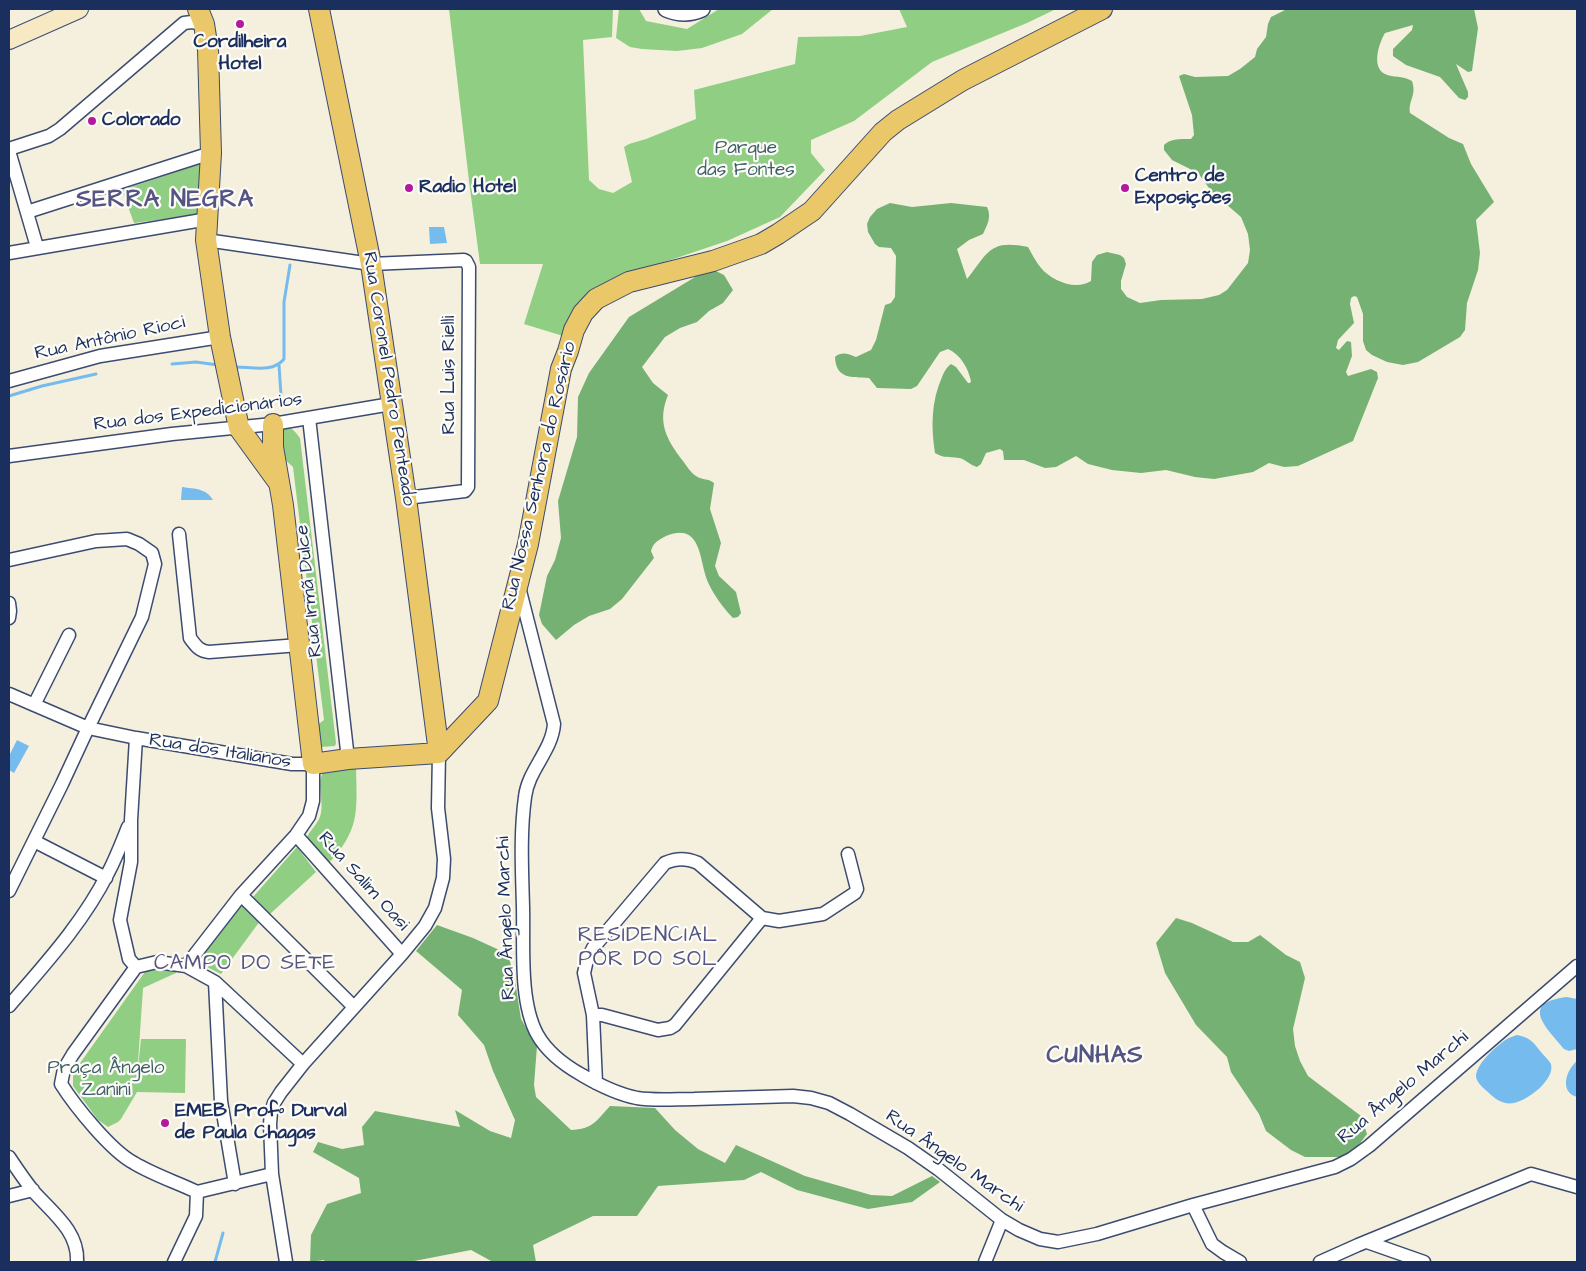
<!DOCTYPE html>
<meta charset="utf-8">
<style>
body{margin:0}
#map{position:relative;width:1586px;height:1271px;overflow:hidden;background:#f4f0dd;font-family:"Architects Daughter",sans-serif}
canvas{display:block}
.frame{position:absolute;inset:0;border:10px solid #1b2f5e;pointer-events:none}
</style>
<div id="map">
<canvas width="1586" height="1271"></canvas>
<div class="frame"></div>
</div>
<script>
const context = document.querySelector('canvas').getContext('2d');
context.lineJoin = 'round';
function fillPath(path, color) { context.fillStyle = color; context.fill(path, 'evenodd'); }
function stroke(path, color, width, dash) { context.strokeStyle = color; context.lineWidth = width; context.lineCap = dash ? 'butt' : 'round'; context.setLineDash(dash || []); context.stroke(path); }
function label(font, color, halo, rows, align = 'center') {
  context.font = font + ' "Architects Daughter",sans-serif'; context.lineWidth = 4.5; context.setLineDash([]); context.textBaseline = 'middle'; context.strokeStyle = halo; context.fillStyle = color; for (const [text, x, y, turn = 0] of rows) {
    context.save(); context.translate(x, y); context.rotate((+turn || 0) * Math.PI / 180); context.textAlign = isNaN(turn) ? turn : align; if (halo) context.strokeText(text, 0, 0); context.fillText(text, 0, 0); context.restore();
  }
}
fillPath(new Path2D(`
 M 449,9 L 613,9 L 612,37 L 583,40 L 589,180 L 599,189 L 613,193 L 632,182 L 624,147 L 629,144 L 646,139 L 696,119 L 694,90 L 795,64 L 798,37 L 860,36 L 907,27 L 899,9 L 1056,9 L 1027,23 L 932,62 L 854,121 L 811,140 L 811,153 L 825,170 L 780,217 L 727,241 L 614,279 L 563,336 L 524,324 L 543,264 L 480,264 L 469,181 Z
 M 619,9 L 639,9 L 646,21 L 687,29 L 719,9 L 773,9 L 742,34 L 702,48 L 677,51 L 642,49 L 630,47 L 616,38 Z
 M 200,164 L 202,214 L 134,223 L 122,190 Z
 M 286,427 C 293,428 296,433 300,438 L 336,743 L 335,746 L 321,747 L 316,726 L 324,720 L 293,467 L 281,456 L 282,430 Z
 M 356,767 C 357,813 360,830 327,865 L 306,840 C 309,830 319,824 321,813 C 324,799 315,780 325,770 Z
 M 297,847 L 316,872 L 270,914 L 253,897 Z
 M 241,903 L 260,921 L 221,974 L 197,962 Z
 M 160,965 L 176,968 L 176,973 L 143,988 L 137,1077 L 141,1039 L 186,1039 L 185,1093 L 137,1092 L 121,1119 L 118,1122 L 108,1127 L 98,1120 L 73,1086 L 73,1073 L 147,969 Z`), '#90ce84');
fillPath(new Path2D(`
 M 1287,9 L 1474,9 L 1478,28 L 1472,71 L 1468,72 L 1456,64 L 1468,92 L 1468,97 L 1465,100 L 1459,98 L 1440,77 L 1406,65 L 1393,56 L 1393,49 L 1412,30 L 1413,25 L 1385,33 C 1379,43 1371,67 1385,74 C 1393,78 1402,75 1412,81 C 1417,96 1408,100 1410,113 L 1449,138 L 1463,144 L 1471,164 L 1494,202 L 1476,220 L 1480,253 L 1478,270 L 1467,303 L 1465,330 L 1460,337 L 1418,362 L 1403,365 L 1387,362 L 1372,355 L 1366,350 L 1363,341 L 1363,314 L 1357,297 L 1354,296 L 1351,298 L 1350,304 L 1354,323 L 1338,340 L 1336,348 L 1339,350 L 1347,341 L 1351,342 L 1352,356 L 1346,372 L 1348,376 L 1371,369 L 1377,372 L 1378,378 L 1353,441 L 1298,466 L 1284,467 L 1269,463 L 1253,472 L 1214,479 L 1195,477 L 1166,470 L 1141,473 L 1112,470 L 1088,464 L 1076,456 L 1056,467 L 1045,468 L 1024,460 L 1004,460 L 1003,451 L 1000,449 L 986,453 L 981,464 L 977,467 C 970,465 965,459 959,458 C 948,456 945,459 935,453 C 931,427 931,402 942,377 C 944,372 946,368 951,364 L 956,367 L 968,383 L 970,383 L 971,381 C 968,368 961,355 948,349 L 940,352 L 917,386 L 911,389 L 877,388 L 869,378 C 851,377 836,379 835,357 C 842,351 848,354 856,357 L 871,350 L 876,340 L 885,305 L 891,303 L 895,297 L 896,256 L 891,248 L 879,247 L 875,244 L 868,232 L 867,224 L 870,217 L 877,209 L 890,203 L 912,207 L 951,203 L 987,207 C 992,217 987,225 983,234 L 969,240 L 957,249 L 967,279 C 988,253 989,239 1028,247 C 1032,254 1036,262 1041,268 C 1052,281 1076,291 1091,281 L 1092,262 L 1097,255 L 1107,252 L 1120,255 L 1124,258 L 1126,264 L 1121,281 L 1121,289 L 1127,297 L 1140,303 L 1161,300 L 1202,299 L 1219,295 L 1227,290 L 1248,263 L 1250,250 L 1248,234 L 1241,217 L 1212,192 L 1198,173 L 1172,160 L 1164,150 L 1164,145 C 1171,138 1182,139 1191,139 L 1194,135 L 1192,115 L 1179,76 L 1184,74 L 1195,77 L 1228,76 L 1240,69 L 1255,57 L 1257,49 L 1266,37 L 1268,24 L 1271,17 Z
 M 710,268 L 724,275 L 733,290 L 723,303 L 709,311 L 697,322 L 680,328 L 665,337 L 642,367 L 653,383 L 668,395 C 657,422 666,439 683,461 C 687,466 690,472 696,476 C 701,480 708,478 714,483 L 710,509 L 721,543 L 715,566 L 719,576 L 736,592 L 741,613 L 738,617 L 733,618 C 723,608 713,594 707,580 C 699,558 701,522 666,536 C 658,540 653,543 651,551 L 654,558 L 622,599 L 610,609 L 589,616 L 574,625 L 556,640 L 542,624 L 539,615 L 547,576 L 555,560 L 561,538 L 558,501 L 577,437 L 578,397 L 589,373 L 629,317 Z
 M 1176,918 L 1192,923 L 1233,942 L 1248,942 L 1260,935 L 1286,955 L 1300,962 L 1305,978 L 1293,1029 L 1295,1046 L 1300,1061 L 1308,1076 L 1361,1116 L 1367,1134 L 1358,1146 L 1346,1157 L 1305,1157 L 1291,1150 L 1266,1131 L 1259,1114 L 1231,1072 L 1227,1057 L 1196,1025 L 1165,973 L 1156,943 Z
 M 437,925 L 473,938 L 508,954 L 515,981 L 521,1019 L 537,1046 L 534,1085 L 536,1097 L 571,1130 C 593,1129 596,1121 610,1106 L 655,1108 L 675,1130 L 698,1149 L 725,1163 L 736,1145 L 805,1176 L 871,1195 L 892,1196 L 932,1176 L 940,1182 L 912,1202 L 868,1209 L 797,1190 L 761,1172 L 744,1180 L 658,1186 L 637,1216 L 593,1216 L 533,1245 L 536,1262 L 493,1262 L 471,1250 L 409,1262 L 325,1262 L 324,1260 L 310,1262 L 311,1235 L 327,1204 L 361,1193 L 359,1178 L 313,1152 L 318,1142 L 342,1149 L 364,1145 L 362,1127 L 375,1111 L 460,1127 L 455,1110 L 490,1131 L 511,1138 L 515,1120 L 493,1071 L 484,1045 L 458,1015 L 462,990 L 416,951 Z`), '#74b172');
fillPath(new Path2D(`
 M 429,227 L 444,227 L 447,243 L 430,244 Z
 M 182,487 C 195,489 206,488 213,500 L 181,500 Z
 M 17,740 L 29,746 L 14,773 L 9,770 L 9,756 Z
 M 1567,997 L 1577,999 L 1577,1049 L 1569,1051 L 1564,1049 C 1546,1027 1519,1003 1567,997 Z
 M 1517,1035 C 1531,1038 1533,1042 1541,1052 C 1544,1056 1549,1060 1551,1064 C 1555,1080 1528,1100 1514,1103 C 1505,1105 1496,1100 1490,1094 C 1486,1090 1479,1085 1477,1080 C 1471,1068 1497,1045 1507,1039 C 1510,1037 1514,1036 1517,1035 Z
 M 1577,1061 L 1577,1097 C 1559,1092 1566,1070 1577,1061 Z`), '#76bbed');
stroke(new Path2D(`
 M 172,364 L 196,362 L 218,365
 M 279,365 L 281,395
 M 236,367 C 252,367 273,373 284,359 L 284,302 L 290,265
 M 9,396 L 42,386 L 96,374
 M 215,1262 L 223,1233`), '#76bbed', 3);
const minor = new Path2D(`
 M 9,149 L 49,136 L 60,129 L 184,23 L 192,22 L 204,24
 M 9,151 L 37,247
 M 27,212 L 211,153
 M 206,240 L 371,264 L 464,260 L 466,261 L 469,267 L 468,487 L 465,491 L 406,498
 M 9,253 L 208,219
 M 9,381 L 100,356 L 220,337
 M 309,418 L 348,759
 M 9,456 L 172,434 L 273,424 L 391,404
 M 179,534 L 190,638 C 196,646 199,651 209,652 L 299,645
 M 9,560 L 96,541 L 127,539 L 139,544 L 152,553 L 155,564 L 142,617 L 88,728 L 62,784 L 9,891
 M 519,587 L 554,724 C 552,751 528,770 525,797 C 520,833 522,870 523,907 C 524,944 519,1001 537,1034 C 547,1052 564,1065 582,1075 C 599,1085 617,1094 637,1098 C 655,1101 676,1099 694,1099 C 727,1098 760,1097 793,1096 L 811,1098 L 829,1103 L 850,1114 L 908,1148 L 938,1169 L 1002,1220 L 1019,1230 L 1040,1239 L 1058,1242 L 1097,1234 L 1193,1205 L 1335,1167 L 1351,1159 L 1369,1146 L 1577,966
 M 9,603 L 10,611 L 9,618
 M 9,694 L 88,728 L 136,738 L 292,764 L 313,764 L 313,801 L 309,816 L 296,835 L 241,895 L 186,966
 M 34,705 L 69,635
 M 296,835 L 402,954
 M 34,841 L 106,878
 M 241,895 L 354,1007
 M 136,967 L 129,959 L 120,920 L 131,862 L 131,820 L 136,738
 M 215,982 L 221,1101 L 235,1184
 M 9,1006 C 45,964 83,923 108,873 C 116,858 122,842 128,827
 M 593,1015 L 602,1015 L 658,1030 L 670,1028 L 675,1025 L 762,918 L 779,921 L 823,914 L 855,893 L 857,889 L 848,854
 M 596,1083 L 593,1015 L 584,973 L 587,960 L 593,948 L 665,863 C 677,858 686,858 698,863 L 762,918
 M 9,1157 C 17,1169 25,1181 34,1192 C 53,1213 79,1232 77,1262
 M 197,1192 C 176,1182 154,1175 134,1163 C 111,1151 75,1106 61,1084 L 64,1069 L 73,1054 L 136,967 L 157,962 L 186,966 L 215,982 L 303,1064
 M 197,1192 L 272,1174
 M 9,1196 L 33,1190
 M 1193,1205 L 1212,1244 L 1223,1252 L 1240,1262
 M 1367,1242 L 1424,1262
 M 174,1262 L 196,1216 L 197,1192
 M 286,1262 L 272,1174 L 270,1124 L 271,1112 L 274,1103 L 281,1092 L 303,1064 L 402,954 L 425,926 L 435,908 L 443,878 L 444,859 L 438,808 L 439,753
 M 985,1262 L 1002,1220
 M 1320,1262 L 1358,1245 L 1531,1174 L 1577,1187`);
const tertiary = new Path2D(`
 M 666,9 C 678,14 689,15 702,9`);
const secondary = new Path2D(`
 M 9,40 L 79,9`);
const primary = new Path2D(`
 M 198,9 L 204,24 L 208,50 L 211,153 L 206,240 L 220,337 L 239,428 L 279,483
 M 319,9 L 371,264 L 406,498 L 439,753
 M 273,424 L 273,447 L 283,505 L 313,764 L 348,759 L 439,753
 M 439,753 L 488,701 L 528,544 L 561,369 L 568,351 L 574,330 L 583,313 L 596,299 L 629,282 L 713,261 L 761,244 L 778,234 L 812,211 L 883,132 L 898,120 L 963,80 L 1102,9`);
stroke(minor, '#3c4c71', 15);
stroke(tertiary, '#3c4c71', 18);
stroke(secondary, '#3c4c71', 20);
stroke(primary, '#3c4c71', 22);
stroke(minor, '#fff', 12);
stroke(tertiary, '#fff', 15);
stroke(secondary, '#f7e9c3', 18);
stroke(primary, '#eac769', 20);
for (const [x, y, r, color] of [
 [240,24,5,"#b5179e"],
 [92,121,5,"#b5179e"],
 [409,188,5,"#b5179e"],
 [1125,188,5,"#b5179e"],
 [165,1123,5,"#b5179e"]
]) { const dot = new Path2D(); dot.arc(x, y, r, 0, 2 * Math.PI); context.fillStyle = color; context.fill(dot); stroke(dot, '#fdfcf7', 2); }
label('bold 19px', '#1b2f5e', '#fdfcf7', [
 ["Cordilheira",240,43,"center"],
 ["Hotel",240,65,"center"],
 ["Colorado",102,121],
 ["Centro de",1135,177],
 ["Exposições",1135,199],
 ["Radio Hotel",419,188],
 ["EMEB Profº Durval",175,1112],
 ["de Paula Chagas",175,1134]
], 'left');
label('19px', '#3e5f69', '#fdfcf7', [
 ["Parque",746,149],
 ["das Fontes",746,171],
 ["Praça Ângelo",106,1069],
 ["Zanini",106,1091]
]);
label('19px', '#1b2f5e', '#fdfcf7', [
 ["Rua Antônio Rioci",110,339,-12],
 ["Rua Luis Rielli",450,375,-90],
 ["Rua Coronel Pedro Penteado",388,379,81],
 ["Rua dos Expedicionários",198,413,-7],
 ["Rua Nossa Senhora do Rosário",540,476,-77],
 ["Rua Irmã Dulce",310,591,-96],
 ["Rua dos Italianos",220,752,9],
 ["Rua Salim Oasi",363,882,48],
 ["Rua Ângelo Marchi",507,918,-92],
 ["Rua Ângelo Marchi",1404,1088,-40],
 ["Rua Ângelo Marchi",954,1162,35]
]);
context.letterSpacing = '1px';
label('21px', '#545485', '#fdfcf7', [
 ["RESIDENCIAL",648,937],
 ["PÔR DO SOL",648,961],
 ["CAMPO DO SETE",245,965]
]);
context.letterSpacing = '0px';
context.letterSpacing = '1px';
label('bold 24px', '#545485', '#fdfcf7', [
 ["SERRA NEGRA",165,201],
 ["CUNHAS",1095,1057]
]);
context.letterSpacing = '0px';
</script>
